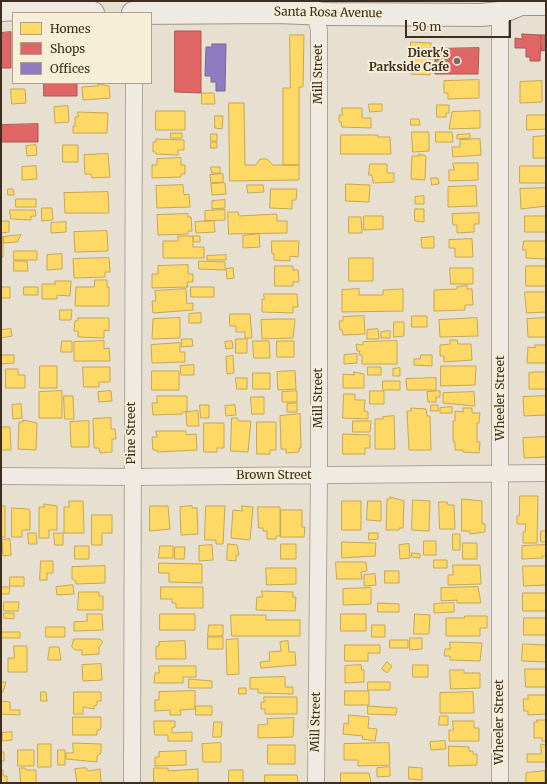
<!DOCTYPE html>
<style>
body{margin:0}
#map{position:relative;width:547px;height:784px;overflow:hidden;background:#e7e0d1;font-family:Merriweather,serif}
canvas{display:block}
.frame{position:absolute;inset:0;border:2px solid #3d2e20;pointer-events:none}
.legend{position:absolute;left:12px;top:12px;width:140px;height:72px;box-sizing:border-box;background:#f7eed8;border:1px solid #ada18e;margin:0;padding:5px 7px;list-style:none;font-size:12px;color:#3d2e20}
.legend li{display:flex;align-items:center;gap:8px;height:20px}
.legend b{width:20px;border:1px solid #ada18e}
.scale{position:absolute;left:405px;top:20px;width:106px;height:18px;box-sizing:border-box;border:2px solid #3d2e20;border-top:0;padding-left:5px;font-size:12px;line-height:14px;white-space:nowrap;color:#3d2e20;-webkit-text-stroke:3px #f7eed8;paint-order:stroke}
</style>
<div id="map">
<canvas width="547" height="784"></canvas>
<div class="frame"></div>
<ul class="legend">
<li><b style="height:11px;background:#ffd966"></b>Homes</li>
<li><b style="height:11px;background:#e06666"></b>Shops</li>
<li><b style="height:11px;background:#8e7cc3"></b>Offices</li>
</ul>
<div class="scale">50 m</div>
</div>
<script>
const context = document.querySelector('canvas').getContext('2d');
context.lineJoin = 'round';
function fillPath(path, color) { context.fillStyle = color; context.fill(path, 'evenodd'); }
function stroke(path, color, width, dash) { context.strokeStyle = color; context.lineWidth = width; context.lineCap = dash ? 'butt' : 'round'; context.setLineDash(dash || []); context.stroke(path); }
function label(font, color, halo, rows, align = 'center') {
  context.font = font + ' Merriweather,serif'; context.lineWidth = 4; context.setLineDash([]); context.textBaseline = 'middle'; context.strokeStyle = halo; context.fillStyle = color; for (const [text, x, y, turn = 0] of rows) {
    context.save(); context.translate(x, y); context.rotate((+turn || 0) * Math.PI / 180); context.textAlign = isNaN(turn) ? turn : align; if (halo) context.strokeText(text, 0, 0); context.fillText(text, 0, 0); context.restore();
  }
}
const homes = new Path2D(`
 M 290,35 L 304,35 L 303,87 L 299,87 L 299,165 L 283,165 L 283,88 L 290,88 Z
 M 411,42 L 431,43 L 430,75 L 411,74 Z
 M 479,80 L 479,98 L 448,99 L 448,93 L 444,93 L 444,81 Z
 M 542,81 L 542,102 L 520,103 L 520,82 Z
 M 98,84 L 109,86 L 110,98 L 83,100 L 82,87 L 98,86 Z
 M 11,89 L 25,89 L 26,103 L 12,104 Z
 M 202,93 L 214,93 L 215,104 L 202,104 Z
 M 229,103 L 244,103 L 245,165 L 256,165 L 260,159 L 267,159 L 273,165 L 299,165 L 299,180 L 230,181 Z
 M 369,104 L 382,104 L 382,111 L 370,112 Z
 M 437,105 L 449,105 L 449,113 L 446,113 L 446,117 L 437,117 Z
 M 68,106 L 69,122 L 55,123 L 54,107 Z
 M 342,108 L 362,108 L 362,118 L 371,118 L 371,128 L 342,127 L 341,122 L 339,122 L 339,115 L 342,115 Z
 M 156,111 L 185,111 L 185,130 L 156,130 Z
 M 480,111 L 480,128 L 449,129 L 452,112 Z
 M 78,112 L 108,113 L 107,133 L 73,133 L 73,126 L 75,126 L 75,117 L 78,117 Z
 M 527,115 L 546,115 L 546,129 L 527,130 Z
 M 215,116 L 223,116 L 222,129 L 215,128 Z
 M 411,119 L 419,119 L 420,125 L 411,125 Z
 M 412,132 L 429,132 L 429,151 L 413,152 Z
 M 436,132 L 452,132 L 453,142 L 436,142 Z
 M 171,133 L 182,133 L 182,138 L 171,138 Z
 M 211,134 L 217,134 L 217,141 L 211,141 Z
 M 470,134 L 470,138 L 457,139 L 457,135 Z
 M 341,135 L 378,135 L 378,137 L 390,137 L 391,154 L 341,154 Z
 M 546,136 L 546,158 L 533,158 L 533,137 Z
 M 156,139 L 184,140 L 184,150 L 178,150 L 178,155 L 156,154 L 156,152 L 153,152 L 153,142 L 156,142 Z
 M 480,139 L 481,155 L 453,157 L 452,147 L 460,147 L 460,140 Z
 M 211,142 L 217,142 L 217,148 L 211,148 Z
 M 36,145 L 37,155 L 27,156 L 26,146 Z
 M 63,145 L 78,145 L 78,162 L 63,162 Z
 M 108,154 L 110,177 L 92,178 L 91,174 L 85,174 L 84,155 Z
 M 419,154 L 426,156 L 425,180 L 411,179 L 412,156 L 419,156 Z
 M 181,158 L 181,165 L 185,165 L 185,174 L 181,174 L 181,177 L 152,178 L 152,165 L 157,165 L 157,159 Z
 M 453,163 L 478,163 L 478,180 L 449,181 L 449,170 L 454,170 Z
 M 370,164 L 387,164 L 387,173 L 394,173 L 394,182 L 373,183 L 372,175 L 369,175 Z
 M 36,166 L 37,179 L 22,180 L 22,167 Z
 M 520,166 L 546,166 L 546,183 L 520,183 Z
 M 211,167 L 220,167 L 220,173 L 212,173 Z
 M 223,174 L 223,182 L 211,183 L 210,175 Z
 M 431,178 L 438,178 L 439,184 L 432,185 Z
 M 225,183 L 226,194 L 212,195 L 211,184 Z
 M 346,184 L 370,185 L 369,202 L 346,201 Z
 M 183,185 L 184,195 L 189,194 L 190,207 L 157,208 L 156,186 Z
 M 247,185 L 263,185 L 264,192 L 248,193 Z
 M 476,186 L 477,206 L 448,207 L 448,187 Z
 M 546,188 L 546,206 L 521,209 L 520,189 Z
 M 8,189 L 13,189 L 14,195 L 8,195 Z
 M 271,189 L 297,189 L 296,200 L 292,200 L 292,209 L 270,208 Z
 M 108,192 L 109,213 L 65,213 L 64,193 Z
 M 424,196 L 424,204 L 415,204 L 415,197 Z
 M 16,199 L 36,199 L 36,207 L 16,207 Z
 M 225,200 L 225,208 L 212,209 L 212,201 Z
 M 42,208 L 52,208 L 53,220 L 42,221 Z
 M 415,209 L 424,209 L 424,222 L 415,221 Z
 M 10,210 L 35,210 L 36,216 L 31,216 L 31,220 L 11,219 Z
 M 225,210 L 225,220 L 205,221 L 205,211 Z
 M 228,212 L 238,212 L 239,216 L 277,214 L 277,221 L 287,221 L 287,233 L 229,234 Z
 M 479,213 L 479,224 L 474,224 L 474,232 L 457,233 L 457,225 L 453,225 L 452,214 Z
 M 188,214 L 188,217 L 191,217 L 192,231 L 188,231 L 188,234 L 158,235 L 157,215 Z
 M 364,216 L 383,216 L 383,229 L 364,230 Z
 M 525,216 L 546,216 L 546,232 L 525,232 Z
 M 349,217 L 361,217 L 362,233 L 349,233 Z
 M 1,221 L 9,221 L 9,232 L 1,233 Z
 M 214,221 L 215,232 L 196,233 L 195,222 Z
 M 66,222 L 66,232 L 51,233 L 51,223 Z
 M 107,231 L 108,251 L 75,252 L 74,232 Z
 M 259,234 L 260,247 L 243,248 L 243,236 Z
 M 21,235 L 17,242 L 4,243 L 3,237 Z
 M 178,236 L 193,236 L 193,247 L 204,247 L 204,258 L 163,258 L 163,241 L 178,241 Z
 M 193,236 L 200,236 L 200,242 L 194,242 Z
 M 1,237 L 3,237 L 3,257 L 1,257 Z
 M 434,237 L 434,248 L 422,248 L 421,238 Z
 M 472,239 L 473,257 L 455,257 L 455,248 L 449,248 L 449,240 Z
 M 272,241 L 299,241 L 298,257 L 290,256 L 290,261 L 274,260 L 274,254 L 272,253 Z
 M 524,241 L 546,241 L 546,259 L 526,258 L 526,250 L 523,250 Z
 M 14,251 L 37,251 L 37,260 L 14,260 Z
 M 62,254 L 62,269 L 47,270 L 47,255 Z
 M 226,255 L 226,260 L 207,260 L 207,256 Z
 M 109,258 L 110,272 L 105,272 L 105,277 L 74,278 L 73,259 Z
 M 349,258 L 373,258 L 373,281 L 349,281 Z
 M 14,261 L 27,261 L 28,271 L 14,271 Z
 M 199,261 L 225,262 L 225,270 L 199,269 Z
 M 188,265 L 188,274 L 193,274 L 193,282 L 187,282 L 188,287 L 152,288 L 152,274 L 158,274 L 158,266 Z
 M 275,266 L 293,266 L 293,270 L 298,270 L 299,282 L 293,282 L 293,286 L 275,286 Z
 M 526,266 L 546,266 L 546,286 L 526,286 Z
 M 233,268 L 234,278 L 227,279 L 226,269 Z
 M 450,268 L 473,268 L 473,284 L 451,284 Z
 M 95,280 L 107,280 L 107,287 L 109,287 L 109,306 L 75,306 L 76,287 L 94,287 Z
 M 55,281 L 71,281 L 70,296 L 57,295 L 57,299 L 42,299 L 42,284 L 55,284 Z
 M 467,286 L 467,289 L 472,289 L 473,305 L 465,305 L 465,310 L 434,311 L 434,290 L 457,289 L 457,287 Z
 M 1,287 L 10,287 L 10,298 L 1,298 Z
 M 24,287 L 38,287 L 38,295 L 24,295 Z
 M 191,287 L 214,287 L 214,297 L 191,297 Z
 M 186,289 L 187,304 L 193,303 L 193,310 L 153,313 L 152,301 L 156,301 L 155,291 Z
 M 359,289 L 359,295 L 383,295 L 383,290 L 403,289 L 403,311 L 342,312 L 342,290 Z
 M 525,292 L 546,292 L 546,312 L 527,313 Z
 M 264,294 L 297,294 L 298,307 L 293,307 L 293,313 L 262,312 L 262,299 L 264,299 Z
 M 60,310 L 72,310 L 71,320 L 60,320 Z
 M 201,313 L 201,323 L 189,323 L 189,314 Z
 M 230,314 L 250,314 L 252,338 L 245,338 L 245,332 L 236,332 L 236,326 L 230,326 Z
 M 364,316 L 365,334 L 343,335 L 342,330 L 340,330 L 339,321 L 343,321 L 343,317 Z
 M 412,316 L 427,316 L 427,327 L 412,327 Z
 M 78,318 L 109,318 L 109,331 L 104,330 L 104,338 L 78,337 L 78,331 L 74,331 L 75,321 L 78,320 Z
 M 180,318 L 180,338 L 152,339 L 153,319 Z
 M 477,318 L 478,336 L 440,337 L 439,320 Z
 M 546,318 L 546,337 L 528,337 L 527,319 Z
 M 277,319 L 295,319 L 293,338 L 262,339 L 261,320 Z
 M 394,322 L 404,322 L 404,336 L 394,337 Z
 M 11,329 L 12,336 L 1,338 L 1,330 Z
 M 378,329 L 379,339 L 367,339 L 367,330 Z
 M 390,331 L 390,338 L 381,338 L 381,332 Z
 M 182,339 L 192,339 L 193,346 L 182,347 Z
 M 236,339 L 247,339 L 247,353 L 236,353 Z
 M 450,340 L 457,340 L 458,344 L 471,344 L 472,360 L 444,362 L 444,356 L 440,356 L 440,345 L 450,344 Z
 M 62,341 L 72,341 L 72,352 L 61,352 Z
 M 104,341 L 104,349 L 109,348 L 110,361 L 74,361 L 74,342 Z
 M 232,341 L 233,348 L 226,349 L 225,342 Z
 M 253,341 L 269,341 L 270,358 L 254,358 Z
 M 277,341 L 294,341 L 294,357 L 277,357 Z
 M 397,341 L 397,364 L 362,364 L 362,355 L 359,355 L 360,351 L 357,351 L 356,344 L 363,345 L 363,342 Z
 M 180,343 L 180,352 L 185,352 L 185,362 L 152,363 L 151,345 Z
 M 535,345 L 546,345 L 546,363 L 527,363 L 528,347 L 535,348 Z
 M 357,354 L 357,363 L 344,364 L 344,355 Z
 M 1,355 L 14,355 L 14,363 L 1,364 Z
 M 421,355 L 432,355 L 432,366 L 414,365 L 414,359 L 420,359 Z
 M 233,356 L 234,373 L 227,374 L 226,357 Z
 M 194,365 L 194,375 L 181,375 L 180,366 Z
 M 40,366 L 57,366 L 57,388 L 40,388 Z
 M 441,366 L 476,366 L 475,385 L 441,386 Z
 M 83,367 L 110,367 L 110,382 L 99,382 L 99,387 L 84,387 Z
 M 368,367 L 381,367 L 381,375 L 368,375 Z
 M 400,368 L 400,376 L 393,376 L 393,369 Z
 M 6,369 L 18,369 L 18,375 L 25,375 L 25,388 L 6,388 Z
 M 152,371 L 179,371 L 179,390 L 152,390 Z
 M 295,371 L 296,389 L 278,390 L 277,372 Z
 M 354,372 L 364,374 L 364,388 L 343,388 L 343,374 L 354,375 Z
 M 536,372 L 546,372 L 546,389 L 529,389 L 529,373 Z
 M 253,373 L 270,373 L 270,389 L 253,389 Z
 M 236,378 L 247,378 L 247,389 L 237,389 Z
 M 436,378 L 436,390 L 407,390 L 406,379 Z
 M 383,381 L 400,381 L 400,390 L 383,390 Z
 M 62,391 L 62,418 L 39,418 L 39,392 Z
 M 111,391 L 112,401 L 99,402 L 98,392 Z
 M 297,391 L 297,402 L 282,402 L 282,392 Z
 M 370,391 L 384,391 L 384,404 L 370,404 Z
 M 440,391 L 440,397 L 436,397 L 436,402 L 428,402 L 427,392 Z
 M 474,392 L 475,406 L 443,403 L 443,393 Z
 M 344,394 L 355,394 L 355,400 L 365,400 L 364,411 L 368,412 L 368,419 L 343,418 Z
 M 64,396 L 73,396 L 74,419 L 65,419 Z
 M 157,396 L 187,396 L 187,412 L 182,412 L 182,414 L 153,415 L 152,403 L 157,403 Z
 M 546,396 L 546,415 L 524,416 L 523,397 Z
 M 251,397 L 264,397 L 264,414 L 252,414 Z
 M 297,403 L 297,412 L 287,412 L 287,404 Z
 M 21,404 L 22,418 L 13,419 L 12,405 Z
 M 200,405 L 209,405 L 209,418 L 201,418 Z
 M 235,405 L 236,415 L 226,416 L 225,406 Z
 M 431,405 L 438,405 L 438,411 L 431,411 Z
 M 452,407 L 452,413 L 440,413 L 440,408 Z
 M 411,408 L 426,409 L 427,416 L 430,416 L 431,450 L 409,450 L 407,411 L 411,411 Z
 M 463,408 L 472,408 L 472,413 L 480,413 L 479,423 L 477,423 L 477,442 L 480,442 L 479,453 L 463,452 L 463,450 L 455,450 L 455,442 L 453,442 L 453,421 L 455,421 L 455,411 L 463,412 Z
 M 198,411 L 199,426 L 187,426 L 186,412 Z
 M 300,414 L 301,448 L 299,448 L 299,452 L 286,453 L 286,449 L 281,449 L 280,416 Z
 M 394,416 L 395,449 L 375,449 L 375,419 L 383,419 L 383,417 Z
 M 111,418 L 111,429 L 115,429 L 116,439 L 112,439 L 112,452 L 100,453 L 99,448 L 94,448 L 93,419 Z
 M 232,418 L 238,418 L 238,421 L 251,421 L 248,452 L 231,451 Z
 M 23,420 L 37,423 L 36,450 L 18,449 L 19,422 L 23,422 Z
 M 89,421 L 89,447 L 71,447 L 70,422 Z
 M 353,421 L 371,421 L 370,432 L 353,432 Z
 M 257,422 L 276,422 L 276,450 L 270,450 L 270,454 L 257,454 Z
 M 204,423 L 224,423 L 224,448 L 217,448 L 217,452 L 204,452 Z
 M 1,427 L 10,427 L 11,450 L 1,450 Z
 M 156,431 L 186,431 L 186,435 L 196,434 L 197,450 L 157,452 L 157,450 L 153,450 L 152,437 L 157,437 Z
 M 343,434 L 370,435 L 370,448 L 365,448 L 365,454 L 343,454 Z
 M 546,437 L 546,457 L 524,458 L 523,438 Z
 M 520,496 L 538,496 L 537,543 L 523,543 L 523,532 L 525,532 L 526,524 L 517,524 L 517,516 L 519,516 Z
 M 390,497 L 404,501 L 403,528 L 399,528 L 399,530 L 386,530 L 387,499 L 390,499 Z
 M 462,499 L 482,501 L 482,524 L 485,524 L 485,532 L 470,534 L 470,531 L 462,531 Z
 M 413,500 L 430,501 L 429,531 L 412,530 Z
 M 69,501 L 83,501 L 84,533 L 64,533 L 64,507 L 69,507 Z
 M 342,501 L 361,501 L 361,530 L 342,530 Z
 M 368,501 L 381,501 L 381,521 L 367,520 Z
 M 439,502 L 447,502 L 448,505 L 454,505 L 455,529 L 440,529 Z
 M 44,504 L 57,506 L 57,530 L 49,530 L 49,538 L 39,538 L 39,507 L 44,507 Z
 M 1,506 L 5,506 L 5,537 L 1,537 Z
 M 150,506 L 168,506 L 170,529 L 150,531 Z
 M 192,506 L 192,508 L 197,508 L 198,534 L 181,535 L 180,507 Z
 M 206,506 L 225,506 L 223,544 L 216,544 L 216,540 L 205,540 Z
 M 242,506 L 253,507 L 250,540 L 231,538 L 233,510 L 242,511 Z
 M 258,507 L 280,507 L 280,536 L 276,536 L 276,539 L 267,539 L 267,531 L 263,531 L 263,528 L 259,528 Z
 M 12,508 L 29,509 L 30,511 L 30,530 L 22,530 L 22,537 L 12,537 Z
 M 281,510 L 302,510 L 302,527 L 305,527 L 304,537 L 281,537 Z
 M 92,515 L 112,515 L 112,533 L 102,533 L 102,545 L 92,545 Z
 M 541,531 L 546,531 L 546,542 L 541,542 Z
 M 28,533 L 36,533 L 37,544 L 29,544 Z
 M 54,533 L 63,533 L 63,545 L 55,545 Z
 M 369,533 L 378,533 L 378,539 L 369,540 Z
 M 453,534 L 460,534 L 460,550 L 453,550 Z
 M 10,539 L 11,555 L 3,556 L 2,540 Z
 M 424,541 L 436,541 L 436,555 L 424,555 Z
 M 342,542 L 376,543 L 375,556 L 342,558 Z
 M 463,543 L 477,543 L 477,559 L 463,559 Z
 M 228,544 L 237,545 L 239,555 L 236,555 L 236,561 L 227,560 Z
 M 281,544 L 296,544 L 296,559 L 281,559 Z
 M 409,544 L 410,558 L 400,559 L 399,545 Z
 M 212,545 L 213,560 L 199,561 L 199,546 Z
 M 546,545 L 546,556 L 542,556 L 543,558 L 522,559 L 522,546 Z
 M 75,546 L 89,546 L 89,559 L 75,559 Z
 M 160,546 L 173,546 L 173,558 L 159,558 Z
 M 175,547 L 185,547 L 184,559 L 175,559 Z
 M 412,553 L 420,554 L 420,558 L 412,557 Z
 M 434,560 L 447,560 L 447,568 L 434,568 Z
 M 41,561 L 53,561 L 53,573 L 47,573 L 47,580 L 40,580 Z
 M 336,562 L 366,562 L 367,571 L 361,572 L 362,579 L 337,579 Z
 M 159,563 L 202,564 L 202,583 L 169,582 L 169,573 L 159,573 Z
 M 453,565 L 480,565 L 481,584 L 448,585 L 448,575 L 453,575 Z
 M 105,566 L 105,583 L 76,584 L 76,581 L 72,579 L 72,567 Z
 M 523,566 L 546,566 L 546,585 L 524,586 Z
 M 266,568 L 296,568 L 296,584 L 267,585 Z
 M 385,571 L 399,571 L 399,583 L 385,583 Z
 M 375,574 L 376,585 L 364,586 L 364,575 Z
 M 10,577 L 24,577 L 24,586 L 10,586 Z
 M 73,585 L 74,594 L 57,595 L 56,587 Z
 M 1,587 L 10,587 L 9,594 L 1,594 Z
 M 161,587 L 203,587 L 203,608 L 176,608 L 176,603 L 172,603 L 172,599 L 161,599 Z
 M 478,587 L 481,603 L 457,603 L 457,600 L 441,601 L 441,588 Z
 M 371,588 L 371,604 L 343,605 L 343,589 Z
 M 262,591 L 293,592 L 293,597 L 296,597 L 295,611 L 256,610 L 257,597 L 262,597 Z
 M 79,592 L 99,592 L 99,596 L 103,596 L 103,610 L 78,610 Z
 M 523,593 L 546,593 L 546,611 L 523,611 Z
 M 4,602 L 19,602 L 18,611 L 4,611 Z
 M 378,603 L 399,604 L 399,612 L 378,612 Z
 M 454,603 L 454,612 L 434,613 L 434,604 Z
 M 4,613 L 14,613 L 14,619 L 4,618 Z
 M 87,614 L 102,614 L 103,630 L 74,631 L 74,622 L 87,621 Z
 M 160,614 L 195,614 L 195,630 L 160,630 Z
 M 341,614 L 366,614 L 366,631 L 341,631 Z
 M 415,614 L 430,615 L 429,634 L 414,634 Z
 M 231,615 L 266,615 L 266,620 L 300,620 L 300,636 L 232,636 Z
 M 465,616 L 487,616 L 487,628 L 480,628 L 480,636 L 446,636 L 446,618 L 464,618 Z
 M 524,618 L 546,618 L 546,635 L 524,635 Z
 M 209,625 L 223,625 L 223,636 L 208,636 Z
 M 372,625 L 385,625 L 385,637 L 372,637 Z
 M 46,627 L 65,627 L 65,637 L 46,637 Z
 M 1,632 L 20,632 L 20,638 L 1,638 Z
 M 208,637 L 223,637 L 223,649 L 208,649 Z
 M 410,638 L 422,638 L 422,649 L 410,650 Z
 M 74,639 L 100,639 L 103,642 L 99,647 L 99,654 L 82,655 L 82,650 L 75,650 L 72,647 Z
 M 238,639 L 239,674 L 227,675 L 226,640 Z
 M 390,640 L 408,640 L 408,648 L 390,648 Z
 M 185,641 L 186,659 L 156,659 L 156,646 L 159,646 L 159,642 Z
 M 288,641 L 289,652 L 295,652 L 296,665 L 261,668 L 260,662 L 270,661 L 269,652 L 281,651 L 280,642 Z
 M 450,642 L 482,643 L 480,661 L 450,660 L 450,656 L 444,656 L 445,649 L 450,649 Z
 M 523,644 L 546,645 L 546,662 L 522,661 Z
 M 345,645 L 380,645 L 380,653 L 368,653 L 368,661 L 345,661 Z
 M 14,646 L 27,646 L 27,672 L 8,672 L 8,658 L 14,658 Z
 M 50,647 L 59,647 L 61,660 L 48,660 Z
 M 387,662 L 392,666 L 387,673 L 382,669 Z
 M 101,664 L 102,680 L 83,681 L 82,665 Z
 M 361,665 L 362,670 L 364,670 L 364,682 L 345,683 L 345,666 Z
 M 413,665 L 428,665 L 428,677 L 413,677 Z
 M 159,666 L 196,666 L 196,677 L 183,677 L 183,683 L 154,683 L 155,673 L 159,673 Z
 M 525,669 L 546,669 L 546,687 L 526,687 Z
 M 450,670 L 464,670 L 464,673 L 480,673 L 480,688 L 451,689 Z
 M 285,677 L 285,687 L 293,687 L 293,694 L 258,693 L 258,689 L 250,689 L 250,678 Z
 M 189,679 L 212,681 L 212,688 L 189,688 Z
 M 1,682 L 6,682 L 3,692 L 1,692 Z
 M 368,682 L 390,682 L 390,690 L 368,690 Z
 M 239,688 L 246,688 L 246,694 L 239,694 Z
 M 195,691 L 195,709 L 180,710 L 181,715 L 170,715 L 170,710 L 155,711 L 155,700 L 159,700 L 159,692 Z
 M 345,691 L 369,691 L 369,705 L 345,705 Z
 M 41,692 L 46,692 L 47,701 L 41,701 Z
 M 74,692 L 101,692 L 101,701 L 97,701 L 97,705 L 94,706 L 94,709 L 83,707 L 83,714 L 74,714 Z
 M 473,692 L 474,713 L 440,713 L 440,693 Z
 M 528,695 L 546,695 L 546,714 L 528,715 L 528,711 L 524,711 L 523,699 L 528,699 Z
 M 264,697 L 297,697 L 297,714 L 265,714 L 265,709 L 261,709 L 261,702 L 264,702 Z
 M 1,701 L 10,702 L 10,710 L 20,710 L 20,715 L 1,714 Z
 M 196,706 L 212,706 L 212,715 L 196,715 Z
 M 368,706 L 397,708 L 396,715 L 368,714 Z
 M 349,715 L 369,717 L 368,728 L 377,729 L 375,741 L 362,739 L 363,736 L 343,734 L 344,723 L 348,724 Z
 M 440,716 L 448,716 L 448,725 L 439,725 Z
 M 73,717 L 101,717 L 101,727 L 100,730 L 97,730 L 97,735 L 73,735 Z
 M 294,718 L 293,737 L 258,738 L 258,725 L 268,724 L 267,719 Z
 M 537,720 L 546,720 L 546,741 L 542,741 L 542,738 L 534,738 L 534,722 L 537,722 Z
 M 154,721 L 175,721 L 175,727 L 172,728 L 172,733 L 192,732 L 192,741 L 168,741 L 168,735 L 155,735 Z
 M 453,721 L 474,721 L 474,728 L 479,728 L 479,741 L 449,741 L 449,730 L 453,730 Z
 M 214,722 L 222,722 L 221,737 L 213,737 Z
 M 12,732 L 12,740 L 2,741 L 2,733 Z
 M 445,741 L 446,749 L 431,750 L 430,742 Z
 M 73,743 L 101,744 L 101,753 L 97,756 L 97,762 L 66,759 L 66,753 L 73,753 Z
 M 221,743 L 221,762 L 203,762 L 202,744 Z
 M 389,743 L 390,765 L 358,766 L 358,760 L 344,760 L 344,744 Z
 M 38,744 L 51,744 L 51,767 L 38,767 Z
 M 541,744 L 546,745 L 546,762 L 527,762 L 527,754 L 541,754 Z
 M 268,745 L 295,745 L 295,764 L 268,764 Z
 M 449,746 L 469,747 L 469,751 L 473,751 L 473,754 L 477,754 L 477,765 L 449,766 Z
 M 18,750 L 34,750 L 34,766 L 18,766 Z
 M 58,750 L 65,750 L 65,765 L 58,765 Z
 M 186,751 L 186,765 L 155,766 L 155,757 L 159,757 L 159,752 Z
 M 1,752 L 4,752 L 4,761 L 1,761 Z
 M 390,767 L 390,776 L 377,777 L 377,768 Z
 M 409,767 L 422,768 L 422,780 L 409,779 Z
 M 20,768 L 25,768 L 26,770 L 36,770 L 36,783 L 21,783 Z
 M 86,768 L 88,771 L 100,769 L 101,783 L 77,783 L 75,769 Z
 M 154,768 L 168,768 L 168,771 L 198,769 L 198,783 L 154,783 Z
 M 1,770 L 3,770 L 3,776 L 7,776 L 7,782 L 1,783 Z
 M 229,770 L 243,770 L 243,783 L 229,783 Z
 M 545,771 L 545,783 L 526,783 L 526,773 Z
 M 341,773 L 369,773 L 371,783 L 341,783 Z
 M 265,775 L 297,775 L 298,783 L 265,783 Z`);
fillPath(homes, '#ffd966');
stroke(homes, '#c5a651', 1);
const shops = new Path2D(`
 M 175,31 L 201,31 L 201,93 L 175,92 Z
 M 11,32 L 11,68 L 1,68 L 1,33 Z
 M 522,34 L 541,35 L 540,61 L 530,61 L 530,57 L 526,57 L 526,48 L 515,48 L 515,38 L 522,39 Z
 M 541,35 L 546,35 L 546,50 L 542,51 Z
 M 479,48 L 478,74 L 435,74 L 435,49 Z
 M 44,83 L 77,83 L 77,96 L 44,96 Z
 M 38,124 L 38,142 L 1,142 L 1,125 Z`);
fillPath(shops, '#e06666');
stroke(shops, '#af5551', 1);
const offices = new Path2D(`
 M 212,44 L 226,44 L 225,91 L 216,91 L 216,82 L 211,82 L 211,76 L 205,76 L 206,47 L 212,47 Z`);
fillPath(offices, '#8e7cc3');
stroke(offices, '#766592', 1);
const minor = new Path2D(`
 M 312,1 L 319,30 L 319,476 L 316,783
 M 1,476 L 132,477 L 546,473
 M 132,783 L 134,83
 M 500,783 L 500,13`);
const secondary = new Path2D(`
 M 1,10 L 64,6 L 93,13
 M 133,13 L 276,12 L 330,14 L 481,15 L 500,13 L 521,4 L 546,4`);
stroke(minor, '#ada599', 18);
stroke(secondary, '#9c958a', 24);
stroke(minor, '#efebe3', 16);
stroke(secondary, '#efebe3', 22);
for (const [x, y, r, color] of [
 [457,61,4,"#786c5e"]
]) { const dot = new Path2D(); dot.arc(x, y, r, 0, 2 * Math.PI); context.fillStyle = color; context.fill(dot); stroke(dot, '#f7eed8', 1.5); }
label('12px', '#3d2e20', '#f7eed8', [
 ["Santa Rosa Avenue",328,13,1],
 ["Mill Street",319,74,-90],
 ["Mill Street",319,398,-90],
 ["Wheeler Street",501,398,-90],
 ["Pine Street",132,433,-90],
 ["Brown Street",274,476],
 ["Mill Street",316,722,-89],
 ["Wheeler Street",500,722,-90]
]);
label('bold 12px', '#3d2e20', '#f7eed8', [
 ["Dierk's",449,54],
 ["Parkside Cafe",449,68]
], 'right');
</script>
